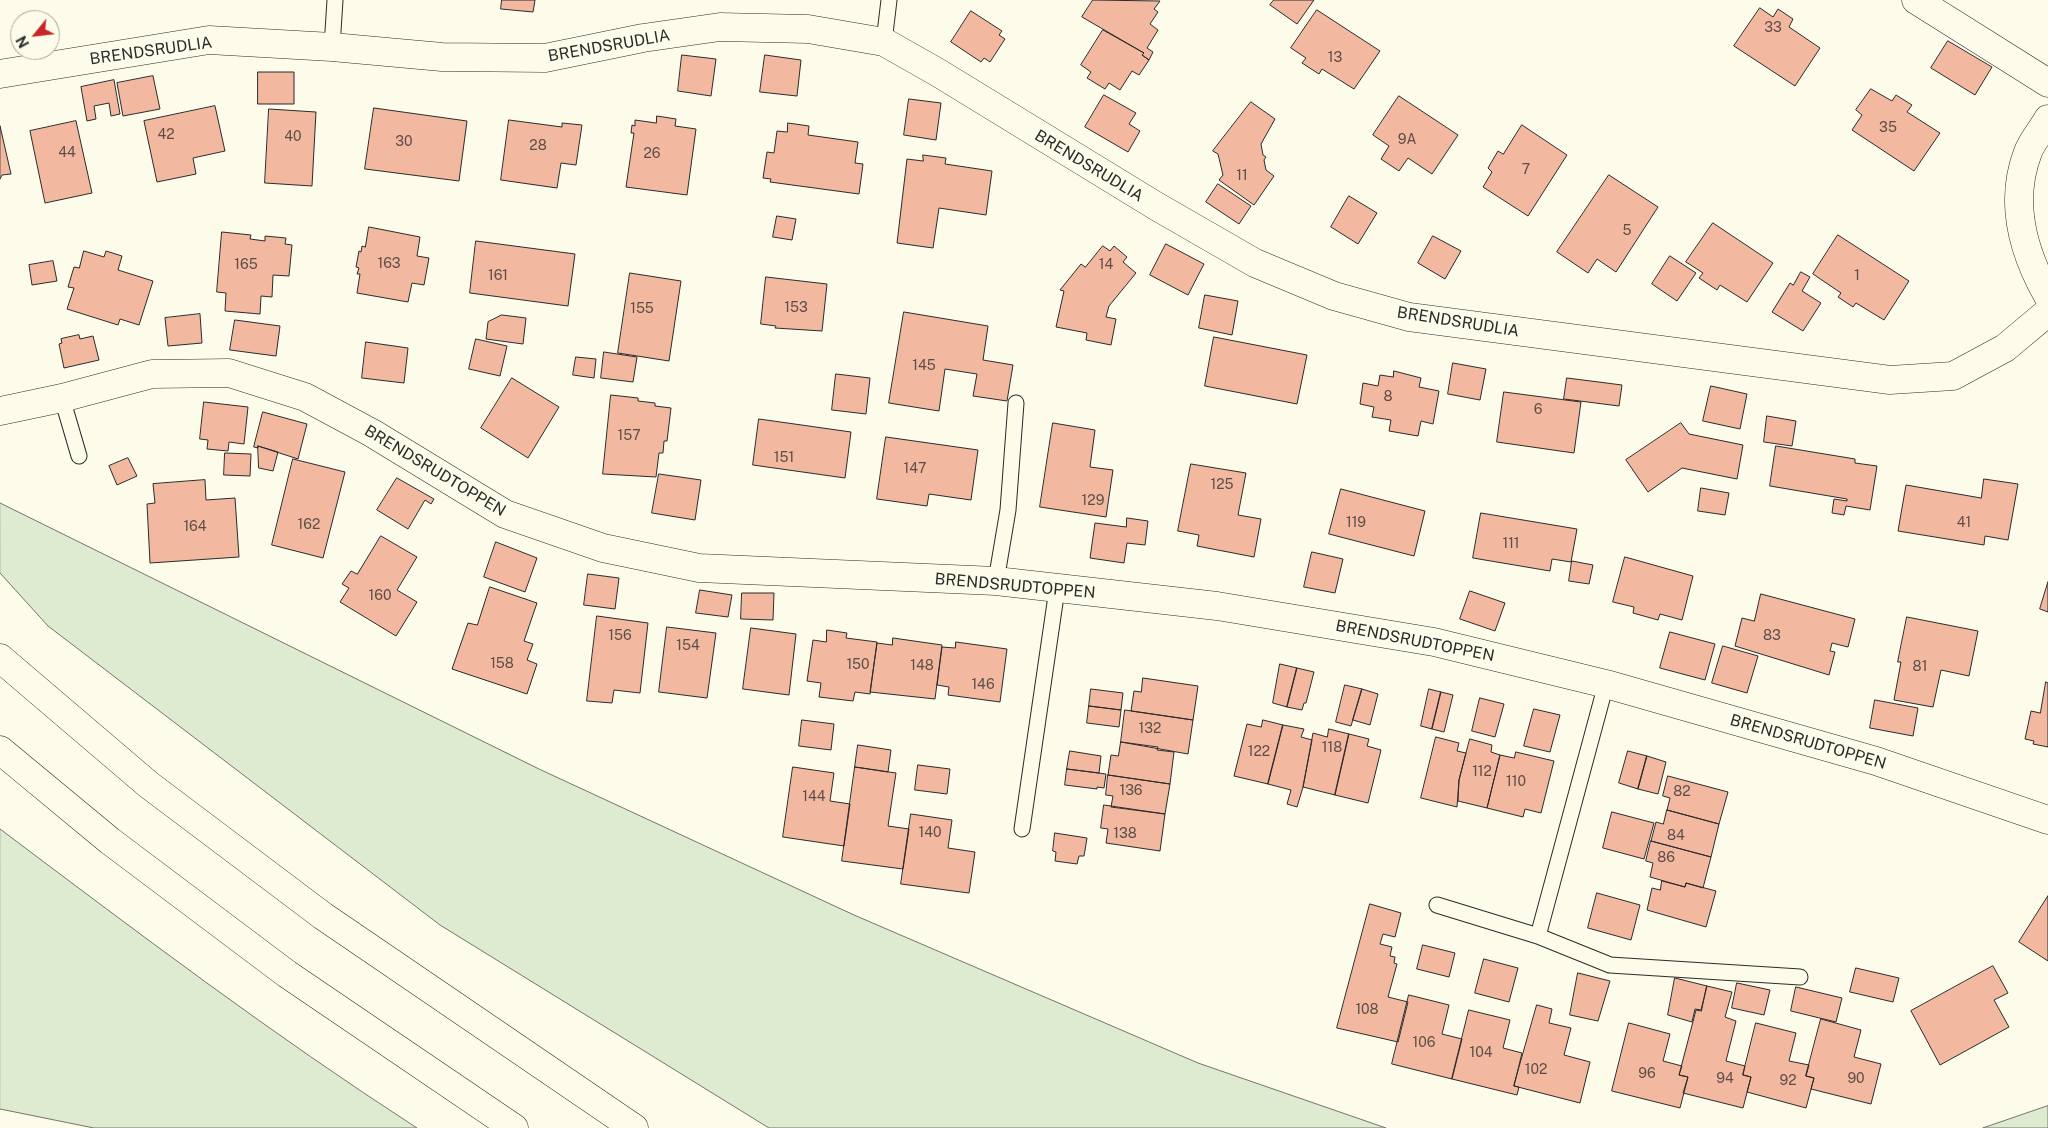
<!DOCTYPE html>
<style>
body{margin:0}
#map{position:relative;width:2048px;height:1128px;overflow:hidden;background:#fdfbea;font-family:"Public Sans",sans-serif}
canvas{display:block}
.north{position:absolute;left:10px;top:10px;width:50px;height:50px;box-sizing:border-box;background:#fdfbea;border:1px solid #a9a89e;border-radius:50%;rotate:241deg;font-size:14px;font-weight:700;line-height:20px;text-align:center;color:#2b2b2b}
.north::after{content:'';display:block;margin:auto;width:18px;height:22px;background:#c62828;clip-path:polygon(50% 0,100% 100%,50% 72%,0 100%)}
</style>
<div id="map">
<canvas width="2048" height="1128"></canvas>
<div class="north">N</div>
</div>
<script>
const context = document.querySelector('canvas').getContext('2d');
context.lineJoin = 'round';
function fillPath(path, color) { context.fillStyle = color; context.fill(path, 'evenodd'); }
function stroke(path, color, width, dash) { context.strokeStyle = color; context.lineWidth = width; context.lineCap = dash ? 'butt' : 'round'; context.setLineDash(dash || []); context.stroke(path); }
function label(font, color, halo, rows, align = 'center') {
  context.font = font + ' "Public Sans",sans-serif'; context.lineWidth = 4; context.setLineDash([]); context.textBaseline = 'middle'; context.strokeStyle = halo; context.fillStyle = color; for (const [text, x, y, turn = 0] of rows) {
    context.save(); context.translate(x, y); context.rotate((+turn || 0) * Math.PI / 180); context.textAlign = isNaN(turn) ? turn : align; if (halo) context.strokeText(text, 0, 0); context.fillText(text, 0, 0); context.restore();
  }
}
const green = new Path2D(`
 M 0,503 L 539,769 L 854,915 L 1198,1063 L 1386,1128 L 769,1128 L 440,925 L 48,626 L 0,573 Z
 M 0,829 C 137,932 273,1035 417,1128 L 94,1128 L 0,1109 Z
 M 2048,1106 L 2048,1128 L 1983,1128 Z`);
fillPath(green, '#deebd1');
stroke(green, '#74746e', 1);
const building = new Path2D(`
 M 502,0 L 535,0 L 533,12 L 501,9 Z
 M 1093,0 L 1160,1 L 1154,9 L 1158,12 L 1150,24 L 1158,30 L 1147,48 L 1153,52 L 1149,60 L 1142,55 L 1144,53 L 1082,17 Z
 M 1274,0 L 1314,0 L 1297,24 L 1270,5 Z
 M 1760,8 L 1773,17 L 1778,9 L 1793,19 L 1789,27 L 1820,48 L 1795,86 L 1734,46 Z
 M 1317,10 L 1380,51 L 1354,89 L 1322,69 L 1319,74 L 1302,63 L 1306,58 L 1291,48 Z
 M 971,11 L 1002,31 L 999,35 L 1005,39 L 990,62 L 984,58 L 981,62 L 951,42 Z
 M 1103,30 L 1144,53 L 1142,55 L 1149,60 L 1139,75 L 1132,71 L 1120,90 L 1109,83 L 1105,89 L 1087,78 L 1091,72 L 1081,65 Z
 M 1948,41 L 1992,67 L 1975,95 L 1931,68 Z
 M 682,55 L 716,59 L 711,96 L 678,91 Z
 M 765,55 L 801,60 L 797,96 L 760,92 Z
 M 258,72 L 294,72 L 294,104 L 258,104 Z
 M 153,76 L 160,109 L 123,116 L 117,83 Z
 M 114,80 L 120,114 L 111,116 L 109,103 L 94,106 L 96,119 L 87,121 L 81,87 Z
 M 1871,89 L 1892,101 L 1896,95 L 1912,105 L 1907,112 L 1940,133 L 1914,171 L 1852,130 L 1862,115 L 1856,110 Z
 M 1104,95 L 1136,113 L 1129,124 L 1140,131 L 1128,152 L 1085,127 Z
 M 1399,96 L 1458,135 L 1432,174 L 1408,158 L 1399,171 L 1381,159 L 1389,146 L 1373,135 Z
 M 909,99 L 941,103 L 936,140 L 904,135 Z
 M 1251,102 L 1275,119 L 1261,144 L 1263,155 L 1266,157 L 1264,160 L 1266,170 L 1274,176 L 1254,205 L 1219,180 L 1223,175 L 1218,154 L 1213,151 Z
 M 215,106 L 225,151 L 193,158 L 196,174 L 157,182 L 144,121 Z
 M 374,108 L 467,121 L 459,181 L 365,169 Z
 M 269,109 L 316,112 L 312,186 L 265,183 Z
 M 657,116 L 676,119 L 675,126 L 696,129 L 687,195 L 626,187 L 634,133 L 631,133 L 632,125 L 635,126 L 635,120 L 656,123 Z
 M 509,120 L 562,127 L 562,123 L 582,125 L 576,165 L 561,163 L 557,188 L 501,180 Z
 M 76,121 L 92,193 L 45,203 L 30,131 Z
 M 788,123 L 809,126 L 808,135 L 858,142 L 855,163 L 863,164 L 859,194 L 770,182 L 771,179 L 763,178 L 767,152 L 774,153 L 777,131 L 787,132 Z
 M 1522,125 L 1567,155 L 1528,216 L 1483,187 L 1492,172 L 1488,168 L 1498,151 L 1503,154 Z
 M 0,126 L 11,174 L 2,175 L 0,179 Z
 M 923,155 L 946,158 L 945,164 L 992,171 L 986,215 L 939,208 L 933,248 L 897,243 L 907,159 L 923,161 Z
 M 1609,175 L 1658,207 L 1616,272 L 1597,259 L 1588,273 L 1557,252 Z
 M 1218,184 L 1251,206 L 1239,224 L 1206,202 Z
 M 1349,196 L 1377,213 L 1358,244 L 1331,227 Z
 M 777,216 L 796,219 L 792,240 L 773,237 Z
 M 1713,223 L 1773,263 L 1747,302 L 1720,285 L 1717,290 L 1699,278 L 1703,273 L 1686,262 Z
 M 369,227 L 420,237 L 417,256 L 429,258 L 424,285 L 412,283 L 408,302 L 357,293 L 360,274 L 357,274 L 359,268 L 356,267 L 359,251 L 361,252 L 362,246 L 365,247 Z
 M 222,232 L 251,235 L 250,239 L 265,241 L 265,236 L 286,238 L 285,244 L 292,245 L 289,276 L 273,275 L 272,297 L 261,296 L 260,314 L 225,311 L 226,293 L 217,292 Z
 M 1838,235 L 1909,281 L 1884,320 L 1856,303 L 1853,307 L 1838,297 L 1841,293 L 1813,274 Z
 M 1433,236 L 1461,251 L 1445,279 L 1418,263 Z
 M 476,241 L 575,254 L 568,306 L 470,293 Z
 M 1166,244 L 1204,264 L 1188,295 L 1150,275 Z
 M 1103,246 L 1110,251 L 1114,246 L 1127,257 L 1123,262 L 1136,273 L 1109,306 L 1106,317 L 1116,319 L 1111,345 L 1086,340 L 1087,333 L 1056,327 L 1064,291 L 1060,290 L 1081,264 L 1085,267 Z
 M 84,251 L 104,257 L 106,251 L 122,256 L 118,270 L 153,281 L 139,325 L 120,319 L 118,325 L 67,309 L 74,288 L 68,287 L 74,267 L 79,268 Z
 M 1670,256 L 1696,273 L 1677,301 L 1652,284 Z
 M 53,261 L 57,281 L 32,285 L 29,265 Z
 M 1801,272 L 1810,277 L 1802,291 L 1821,303 L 1803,331 L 1772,312 L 1790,283 L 1793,285 Z
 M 630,273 L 681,281 L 669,361 L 618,353 Z
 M 766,277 L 827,284 L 822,331 L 775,328 L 776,326 L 761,324 Z
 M 1205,295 L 1238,301 L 1232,335 L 1199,328 Z
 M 904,312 L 988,326 L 983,360 L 1013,365 L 1007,401 L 973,396 L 977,374 L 945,369 L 939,411 L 889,403 Z
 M 200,314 L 202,343 L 168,346 L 165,318 Z
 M 502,315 L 526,318 L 523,344 L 486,339 L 488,322 Z
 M 235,320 L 280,326 L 276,356 L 230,350 Z
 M 79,335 L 80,339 L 93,336 L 99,360 L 64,368 L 59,344 L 62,343 L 61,339 Z
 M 1214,337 L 1307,355 L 1297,404 L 1205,386 Z
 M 476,339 L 507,346 L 500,376 L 469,369 Z
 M 366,342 L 408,348 L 404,383 L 362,378 Z
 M 604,352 L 637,357 L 633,382 L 601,378 Z
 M 576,357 L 596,359 L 594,378 L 573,375 Z
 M 1453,363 L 1486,369 L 1480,400 L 1448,394 Z
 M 1394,371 L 1421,378 L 1419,387 L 1439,391 L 1433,424 L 1421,421 L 1418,436 L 1389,431 L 1391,420 L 1372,417 L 1374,407 L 1360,404 L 1363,383 L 1378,386 L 1380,375 L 1393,377 Z
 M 836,374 L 870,378 L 866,414 L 832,410 Z
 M 512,378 L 559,407 L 528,458 L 481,428 Z
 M 1567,378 L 1622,385 L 1619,406 L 1564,399 Z
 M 1711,386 L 1747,394 L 1740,429 L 1703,421 Z
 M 1504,392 L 1581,402 L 1574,453 L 1497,442 Z
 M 611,395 L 638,398 L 638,401 L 655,403 L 655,406 L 671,408 L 667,441 L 664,441 L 663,453 L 659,453 L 656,477 L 603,474 Z
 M 204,402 L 248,407 L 244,444 L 229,442 L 228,451 L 207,449 L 208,440 L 200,439 Z
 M 263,412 L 307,424 L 298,459 L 258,446 L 258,448 L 254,447 Z
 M 1767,416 L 1796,421 L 1792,446 L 1764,442 Z
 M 759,419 L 851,432 L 845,478 L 753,465 Z
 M 1053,423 L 1095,430 L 1090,467 L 1113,470 L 1106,517 L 1040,507 Z
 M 1681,423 L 1689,434 L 1743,445 L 1737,479 L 1682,468 L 1648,492 L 1626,460 Z
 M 886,437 L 978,450 L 971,500 L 929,494 L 927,506 L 877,499 Z
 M 258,446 L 278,452 L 273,471 L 259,468 Z
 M 1776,446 L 1855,459 L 1855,463 L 1877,466 L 1870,510 L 1846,506 L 1844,515 L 1832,513 L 1834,499 L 1847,501 L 1847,499 L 1770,486 Z
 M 225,453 L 251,454 L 250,476 L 224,475 Z
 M 128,458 L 137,476 L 117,485 L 109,466 Z
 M 293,459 L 345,472 L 323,558 L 272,545 Z
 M 1191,464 L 1246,473 L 1238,515 L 1261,519 L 1254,557 L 1197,546 L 1199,535 L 1178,531 Z
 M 659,474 L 701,480 L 695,520 L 652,513 Z
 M 397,478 L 434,499 L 431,504 L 425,500 L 408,529 L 377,510 Z
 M 1984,479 L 2018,484 L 2008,540 L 1985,536 L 1984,545 L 1898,531 L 1906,485 L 1981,498 Z
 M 205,480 L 206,500 L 235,498 L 239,557 L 150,563 L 147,504 L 155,503 L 153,484 Z
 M 1701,488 L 1729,493 L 1725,515 L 1698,511 Z
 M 1341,489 L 1425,511 L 1414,556 L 1329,534 Z
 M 1481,513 L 1577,529 L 1571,562 L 1552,559 L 1550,571 L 1473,558 Z
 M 1127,518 L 1148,521 L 1145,545 L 1127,543 L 1124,563 L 1090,558 L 1095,523 L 1126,527 Z
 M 381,536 L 417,557 L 397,590 L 417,602 L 396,636 L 340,602 L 349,588 L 342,584 L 351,571 L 357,574 Z
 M 496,542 L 537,558 L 525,592 L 484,577 Z
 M 1312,552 L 1343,559 L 1335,593 L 1304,587 Z
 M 1625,557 L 1693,576 L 1682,620 L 1660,614 L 1658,620 L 1633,613 L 1634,607 L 1613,602 Z
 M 1572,561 L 1593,565 L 1589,584 L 1569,581 Z
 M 588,574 L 619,578 L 615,609 L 584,605 Z
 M 2048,582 L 2048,612 L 2040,609 Z
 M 490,587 L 537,603 L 524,641 L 533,644 L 527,660 L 537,664 L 527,694 L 452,669 L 468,623 L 477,625 Z
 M 700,590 L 732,595 L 728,617 L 696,613 Z
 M 1470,591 L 1505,603 L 1495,631 L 1460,619 Z
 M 742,593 L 774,593 L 773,620 L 741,619 Z
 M 1761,594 L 1855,619 L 1848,647 L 1832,643 L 1830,651 L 1835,652 L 1829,675 L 1735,646 L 1742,618 L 1754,621 Z
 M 597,616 L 648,623 L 640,693 L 614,690 L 612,703 L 587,701 Z
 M 1907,617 L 1978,631 L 1969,676 L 1941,670 L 1933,707 L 1894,700 L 1901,662 L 1898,662 Z
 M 667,627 L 716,633 L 707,698 L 659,692 Z
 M 751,628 L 796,634 L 789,695 L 743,689 Z
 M 827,630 L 847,633 L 846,638 L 877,642 L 870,694 L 855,692 L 853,701 L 819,697 L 821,683 L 807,681 L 813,640 L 826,642 Z
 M 1670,632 L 1715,644 L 1705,680 L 1660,668 Z
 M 893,638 L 942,645 L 935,699 L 870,692 L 877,643 L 892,645 Z
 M 956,642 L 1007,649 L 1000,702 L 948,695 L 949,687 L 937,685 L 942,647 L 955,648 Z
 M 1723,646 L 1758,656 L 1747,693 L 1712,683 Z
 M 1280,664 L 1297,668 L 1287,707 L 1273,703 Z
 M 1297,668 L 1314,672 L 1306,703 L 1304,703 L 1302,710 L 1287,707 Z
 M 1143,678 L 1198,686 L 1193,720 L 1131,711 L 1134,691 L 1141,692 Z
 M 2046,682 L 2048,683 L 2048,747 L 2033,744 L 2034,741 L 2025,739 L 2031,711 L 2040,713 Z
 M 1345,685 L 1362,689 L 1351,726 L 1336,722 Z
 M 1091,689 L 1123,693 L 1121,710 L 1089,706 Z
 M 1362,689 L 1378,694 L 1370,725 L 1353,720 Z
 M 1429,689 L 1441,692 L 1432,729 L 1421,726 Z
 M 1441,692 L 1453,695 L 1444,732 L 1432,729 Z
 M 1480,698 L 1504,704 L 1495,737 L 1472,731 Z
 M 1875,700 L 1918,708 L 1913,736 L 1870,728 Z
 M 1089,706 L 1121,710 L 1119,727 L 1087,723 Z
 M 1534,709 L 1560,715 L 1550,752 L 1524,746 Z
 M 1125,710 L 1193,720 L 1188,754 L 1121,742 Z
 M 802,720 L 834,724 L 831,750 L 799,746 Z
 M 1263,720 L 1283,725 L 1268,784 L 1234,776 L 1247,724 L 1261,727 Z
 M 1283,725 L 1304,729 L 1301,737 L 1312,740 L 1303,787 L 1297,807 L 1287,804 L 1291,790 L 1268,784 Z
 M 1329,729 L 1349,734 L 1335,795 L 1303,787 L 1313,733 L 1327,737 Z
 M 1349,734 L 1369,739 L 1367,746 L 1381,750 L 1368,803 L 1335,795 Z
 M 1436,737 L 1459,743 L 1457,751 L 1466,753 L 1459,780 L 1457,807 L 1421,798 Z
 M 1470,739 L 1492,745 L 1491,752 L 1500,755 L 1487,808 L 1458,801 L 1459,780 Z
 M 1121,742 L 1158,747 L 1157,750 L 1174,752 L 1170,784 L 1108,775 L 1111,755 L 1118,756 Z
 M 858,745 L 891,750 L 888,772 L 855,767 Z
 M 1070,751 L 1101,756 L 1099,773 L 1067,769 Z
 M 1628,751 L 1647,756 L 1638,789 L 1619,783 Z
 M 1516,752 L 1554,761 L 1541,813 L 1525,809 L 1523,817 L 1487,808 L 1500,755 L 1514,758 Z
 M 1647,756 L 1666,762 L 1658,794 L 1638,789 Z
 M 918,765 L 950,769 L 947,794 L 915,790 Z
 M 793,767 L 834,773 L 830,801 L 850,804 L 844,846 L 783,837 Z
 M 855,767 L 896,773 L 888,826 L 909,829 L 903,869 L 842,861 Z
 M 1067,769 L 1106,774 L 1104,788 L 1097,787 L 1097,789 L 1065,785 Z
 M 1108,775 L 1170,784 L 1165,814 L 1111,807 L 1113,796 L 1106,795 Z
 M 1668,776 L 1728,792 L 1719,824 L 1667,810 L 1670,798 L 1663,796 Z
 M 1104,805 L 1165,814 L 1160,851 L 1106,843 L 1108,829 L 1101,828 Z
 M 1667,810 L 1719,824 L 1711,857 L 1651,841 L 1656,822 L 1663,824 Z
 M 1612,812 L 1654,823 L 1644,859 L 1603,848 Z
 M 911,814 L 952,820 L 948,848 L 975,852 L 969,893 L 901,884 Z
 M 1055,833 L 1087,838 L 1084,856 L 1079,856 L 1077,864 L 1055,861 L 1056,852 L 1053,851 Z
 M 1651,841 L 1711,857 L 1703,888 L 1686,883 L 1685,887 L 1650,877 L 1653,863 L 1646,861 Z
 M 1662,881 L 1685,887 L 1686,883 L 1716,891 L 1706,927 L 1647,910 L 1652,888 L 1660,890 Z
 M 1597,893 L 1640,905 L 1631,940 L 1588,928 Z
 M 2048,896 L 2048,961 L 2019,942 Z
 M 1370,904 L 1401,913 L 1395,937 L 1383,934 L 1380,944 L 1392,947 L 1390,956 L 1395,957 L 1394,963 L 1397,964 L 1388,997 L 1408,1002 L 1398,1042 L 1337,1028 Z
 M 1423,945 L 1455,953 L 1449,977 L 1417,969 Z
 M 1484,959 L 1518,968 L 1509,1002 L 1475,993 Z
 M 1993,966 L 2008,993 L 1994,1000 L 2009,1027 L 1940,1065 L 1911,1011 Z
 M 1856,968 L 1899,978 L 1893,1002 L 1850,992 Z
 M 1578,973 L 1610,981 L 1598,1021 L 1570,1015 Z
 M 1675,978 L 1707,986 L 1701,1010 L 1695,1009 L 1692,1022 L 1668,1015 Z
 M 1737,983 L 1770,990 L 1764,1015 L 1732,1008 Z
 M 1707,986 L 1732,992 L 1725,1017 L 1736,1021 L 1726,1061 L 1745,1066 L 1743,1075 L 1751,1077 L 1743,1108 L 1683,1093 L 1688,1077 L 1679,1075 L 1696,1010 L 1701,1011 Z
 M 1796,987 L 1842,998 L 1836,1022 L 1791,1011 Z
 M 1409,995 L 1449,1005 L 1442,1034 L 1462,1039 L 1452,1079 L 1392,1064 Z
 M 1537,1005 L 1552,1009 L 1549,1023 L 1571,1028 L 1564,1055 L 1590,1062 L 1580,1103 L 1514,1086 Z
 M 1469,1010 L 1510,1020 L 1503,1048 L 1522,1053 L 1514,1086 L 1519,1087 L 1517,1095 L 1452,1079 Z
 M 1821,1019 L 1861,1030 L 1854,1057 L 1881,1064 L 1871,1104 L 1811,1089 L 1814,1078 L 1806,1076 Z
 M 1629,1023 L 1670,1034 L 1663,1061 L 1682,1066 L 1679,1075 L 1688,1077 L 1680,1108 L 1612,1091 Z
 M 1756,1023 L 1796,1033 L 1789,1061 L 1809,1065 L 1806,1076 L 1814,1078 L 1806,1108 L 1747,1092 L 1751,1077 L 1743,1075 Z`);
fillPath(building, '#f2b8a0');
stroke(building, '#2b2b2b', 1);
const lane = new Path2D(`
 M 884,42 L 889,0
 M 332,47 L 335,0
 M 62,398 L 79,456
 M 996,581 L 1008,510 L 1016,403
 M 1022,829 L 1057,589
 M 1437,905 L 1538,936 L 1606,684
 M 1538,936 L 1610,965 L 1800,977`);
const street = new Path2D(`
 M 1916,0 L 2048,83
 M 0,74 L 209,40 L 332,47 L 442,57 L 545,58 L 643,38 L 720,27 L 808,29 L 884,42 L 937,72 L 1156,206 L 1255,263 L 1334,296 L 1409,317 L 1890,380 L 1953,376 L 2005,348 L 2048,312
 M 2048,119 C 2042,130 2032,141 2028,152 C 2009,201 2023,252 2048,296
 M 0,411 L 62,398 L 152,374 L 229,373 L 305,397 L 372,433 L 505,514 L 603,548 L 699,568 L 996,581 L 1217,606 L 1434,642 L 1606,684 L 1876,761 L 2048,820`);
const highway = new Path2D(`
 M 0,658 L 149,785 L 323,916 L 634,1128
 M 0,750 L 110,841 L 287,974 L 514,1128`);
stroke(lane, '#2b2b2b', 17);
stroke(street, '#2b2b2b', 29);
stroke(highway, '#2b2b2b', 29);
stroke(lane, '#fdfbea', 15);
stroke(street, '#fdfbea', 28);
stroke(highway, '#fdfbea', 28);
label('14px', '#5d4e48', null, [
 ["33",1773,28],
 ["13",1335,58],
 ["35",1888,128],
 ["42",166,135],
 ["40",293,137],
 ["9A",1407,140],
 ["30",404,142],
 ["28",538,146],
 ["44",67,153],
 ["26",652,154],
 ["7",1526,170],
 ["11",1242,176],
 ["5",1627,231],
 ["163",389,264],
 ["165",246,265],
 ["14",1106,265],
 ["161",498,276],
 ["1",1857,276],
 ["153",796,308],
 ["155",642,309],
 ["145",924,366],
 ["8",1388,397],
 ["6",1538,410],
 ["157",629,436],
 ["151",784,458],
 ["147",915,469],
 ["125",1222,485],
 ["129",1093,501],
 ["119",1356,523],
 ["41",1964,523],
 ["162",309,525],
 ["164",195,527],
 ["111",1511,544],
 ["160",380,596],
 ["156",620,636],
 ["83",1772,636],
 ["154",688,646],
 ["158",502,664],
 ["150",858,665],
 ["148",922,666],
 ["81",1920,667],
 ["146",983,685],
 ["132",1150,729],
 ["118",1332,748],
 ["122",1259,752],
 ["112",1482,772],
 ["110",1516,782],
 ["136",1131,791],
 ["82",1682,792],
 ["144",814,797],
 ["140",930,833],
 ["138",1125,834],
 ["84",1676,836],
 ["86",1666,858],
 ["108",1367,1010],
 ["106",1424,1043],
 ["104",1481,1053],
 ["102",1536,1070],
 ["96",1647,1074],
 ["94",1725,1079],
 ["90",1856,1079],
 ["92",1788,1081]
]);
label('16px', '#2b2b2b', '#fdfbea', [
 ["BRENDSRUDLIA",609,46,-10],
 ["BRENDSRUDLIA",151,51,-8],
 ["BRENDSRUDLIA",1089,166,31],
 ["BRENDSRUDLIA",1458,322,9],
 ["BRENDSRUDTOPPEN",435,471,31],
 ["BRENDSRUDTOPPEN",1015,586,5],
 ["BRENDSRUDTOPPEN",1415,641,11],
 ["BRENDSRUDTOPPEN",1808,742,16]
]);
</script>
